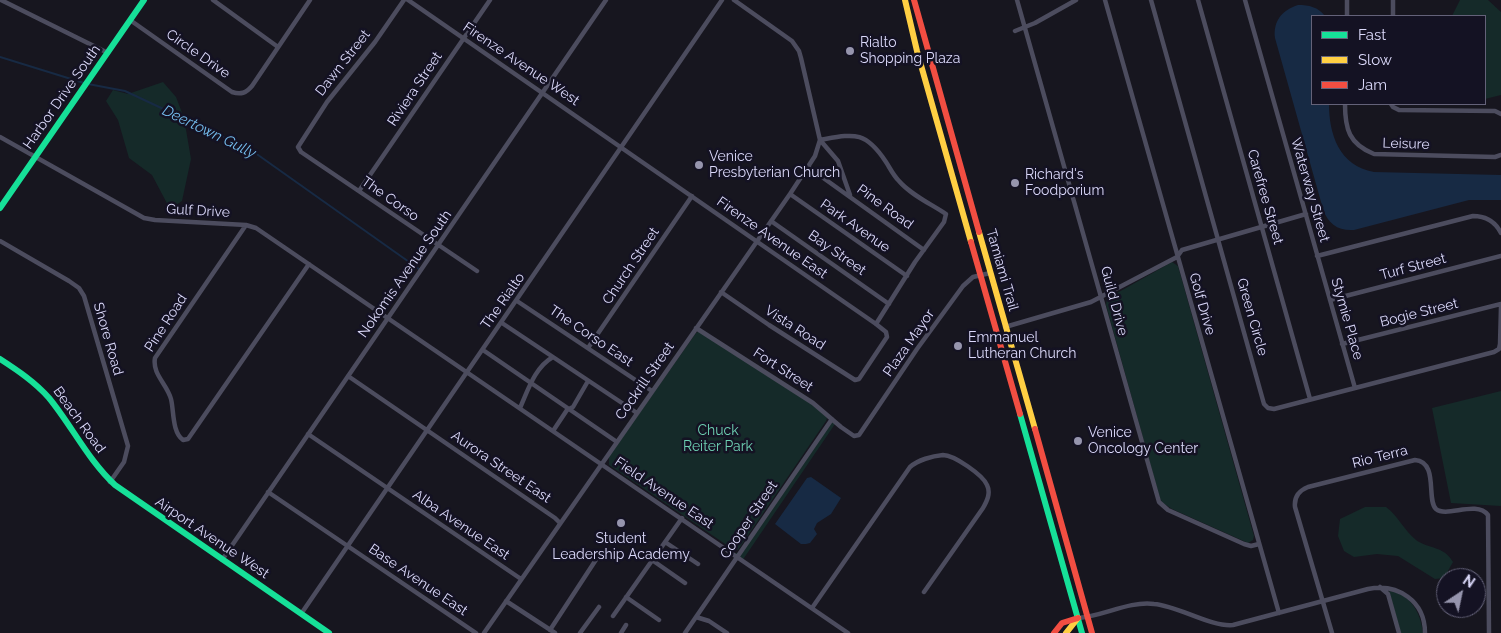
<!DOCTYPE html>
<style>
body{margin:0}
#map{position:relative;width:1501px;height:633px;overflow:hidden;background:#17161f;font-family:Raleway,sans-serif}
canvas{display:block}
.legend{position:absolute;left:1311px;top:15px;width:175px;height:90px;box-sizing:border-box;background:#141223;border:1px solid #646279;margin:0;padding:6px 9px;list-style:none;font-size:15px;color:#dbd9fa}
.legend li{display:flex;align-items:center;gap:10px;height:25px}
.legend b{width:25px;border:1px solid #646279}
.north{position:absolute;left:1436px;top:568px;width:50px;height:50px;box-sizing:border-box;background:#141223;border:1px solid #646279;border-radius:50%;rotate:34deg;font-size:14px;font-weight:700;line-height:20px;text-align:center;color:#dbd9fa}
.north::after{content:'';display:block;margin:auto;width:18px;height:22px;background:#9695ad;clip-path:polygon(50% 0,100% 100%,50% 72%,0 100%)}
</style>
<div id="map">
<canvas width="1501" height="633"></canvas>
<ul class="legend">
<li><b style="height:6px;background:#16e098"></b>Fast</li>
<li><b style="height:6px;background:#ffcf43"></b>Slow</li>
<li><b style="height:6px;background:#f24e42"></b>Jam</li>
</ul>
<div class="north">N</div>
</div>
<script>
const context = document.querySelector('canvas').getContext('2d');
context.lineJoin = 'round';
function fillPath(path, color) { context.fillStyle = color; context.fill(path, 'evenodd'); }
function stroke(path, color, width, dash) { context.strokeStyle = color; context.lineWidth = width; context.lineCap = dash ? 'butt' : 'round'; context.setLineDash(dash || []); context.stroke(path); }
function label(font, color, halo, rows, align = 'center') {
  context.font = font + ' Raleway,sans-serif'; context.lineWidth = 5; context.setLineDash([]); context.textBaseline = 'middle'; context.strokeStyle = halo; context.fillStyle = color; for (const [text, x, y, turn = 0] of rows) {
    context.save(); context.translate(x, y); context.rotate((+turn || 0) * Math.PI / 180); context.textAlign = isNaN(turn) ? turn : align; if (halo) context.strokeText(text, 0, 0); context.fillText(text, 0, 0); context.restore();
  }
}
fillPath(new Path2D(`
 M 1460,0 L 1488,0 L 1501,12 L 1501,95 L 1485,99 L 1485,16 L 1452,16 Z
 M 163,82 L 176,97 L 184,118 L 191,159 L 182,201 L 170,209 L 152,175 L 129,158 L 118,120 L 106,101 L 113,90 L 128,94 Z
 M 1172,262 L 1178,266 L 1254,536 L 1253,540 L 1248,543 L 1172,509 L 1163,503 L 1160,499 L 1106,305 L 1107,299 L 1110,297 Z
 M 698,332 L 701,332 L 819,409 L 827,418 L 826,421 L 738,550 L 734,550 L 609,465 L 609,456 L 696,333 Z
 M 1501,391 L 1501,506 L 1451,503 L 1432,408 Z
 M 829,420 L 835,424 L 742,561 L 734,553 L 739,553 Z
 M 1365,507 L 1386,507 C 1398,516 1404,530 1416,540 C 1430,550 1443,545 1453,562 L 1444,578 L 1435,579 L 1398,556 L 1377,554 L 1354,557 L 1344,551 L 1338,536 L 1340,519 Z
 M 1389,591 C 1410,593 1421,613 1423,633 L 1401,633 Z`), '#152a29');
fillPath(new Path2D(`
 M 1298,5 C 1309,5 1318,7 1325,16 L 1312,16 L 1312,104 L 1329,104 C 1329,134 1339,166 1374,172 L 1501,175 L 1501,200 L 1469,200 L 1354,230 C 1338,231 1328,224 1323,209 L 1275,38 C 1273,21 1282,10 1298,5 Z
 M 811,477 L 841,498 L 831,514 L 817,523 L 814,529 L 817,534 L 810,543 L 806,544 L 801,544 L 775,524 L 807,478 Z`), '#172a44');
stroke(new Path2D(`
 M 0,57 L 84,83
 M 88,84 L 125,91 L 251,150 L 419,269`), '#172a44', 2);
stroke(new Path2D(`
 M 1,0 L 108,53
 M 213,0 L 278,47
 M 404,0 L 375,42 L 327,102 L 298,147 L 301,152 L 477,271
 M 408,0 L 876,324 L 886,332 L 887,337 L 859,379 L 855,380 L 769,325 L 721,292
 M 1017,0 L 1159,502 L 1168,510 L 1244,544 L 1251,546 L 1259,544
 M 1105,0 L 1279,613
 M 1151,0 L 1264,404 L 1268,408 L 1274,409 L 1494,352 L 1499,349 L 1500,344 L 1501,307
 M 1198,0 L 1310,399
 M 1245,0 L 1355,388
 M 1347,16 L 1347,0
 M 1393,16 L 1393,0
 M 130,20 L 232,92 C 241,95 246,93 252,86 L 310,0
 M 1015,31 L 1035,23 L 1076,0
 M 1345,104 C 1345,129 1349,144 1374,154 L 1495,157 L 1501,155
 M 1391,104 L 1393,107 L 1399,110 L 1495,111 L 1501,114
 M 0,137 L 144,218 L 155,220 L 246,225 L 256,228 L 848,633
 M 820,140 C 854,134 865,130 886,162 C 890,168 893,175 899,181 C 911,195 931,204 946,214 L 944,222 L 915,262 L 876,324
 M 820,140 L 838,161 L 850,195
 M 808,167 L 924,250
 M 359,191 L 490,0
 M 790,194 L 907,276
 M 771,221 L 889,304
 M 246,225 L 155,358 C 152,374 167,384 171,399 C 174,411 172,432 183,440 L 188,439 L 309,264
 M 0,241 L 69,281 L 79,288 L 84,296 L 128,446 L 124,462 L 110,482
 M 1317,256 L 1473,216 C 1486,216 1495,221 1501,233
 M 1330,300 L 1501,256
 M 517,301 L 652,391
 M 502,323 L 637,413
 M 1005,327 L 1091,302 L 1177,257 L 1182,250 L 1306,214
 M 696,328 L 813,403 L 841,427 L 854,436 L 859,435 L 917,349 L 963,286 L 973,277 L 990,273
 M 1342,344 L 1501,304
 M 588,348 L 692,196
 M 483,350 L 617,442
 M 348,376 L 555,518 L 560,523
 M 520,408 C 528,390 535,367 553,357
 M 553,431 L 567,410 L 573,407 L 588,381
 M 308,434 L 521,579
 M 268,492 L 476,633
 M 665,542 L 698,564
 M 222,560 L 606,0
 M 652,560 L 685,583
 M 1380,587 L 1388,594 L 1399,633
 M 626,597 L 659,620
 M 506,601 L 555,633
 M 812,608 L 910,467 C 918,460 932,456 943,455 C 954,455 983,475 987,485 C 991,493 987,501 983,508 L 924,592
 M 301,614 L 722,0
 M 613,616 L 682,518
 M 696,617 L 709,621 L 727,633
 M 1078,618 C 1104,616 1128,601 1154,604 C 1179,606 1210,627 1233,625 L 1368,589 C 1398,583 1425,601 1425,633
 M 550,630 L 601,552
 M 484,633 L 790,194 L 815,156 L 820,140 L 801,58 L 799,51 L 792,41 L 734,0
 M 580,633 L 599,607
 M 621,633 L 626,625
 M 685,633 L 832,419
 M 1332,633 L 1295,507 C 1294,498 1298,491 1308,487 L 1415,460 C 1439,462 1426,500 1436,509 C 1447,518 1476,500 1488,515 L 1489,633`), '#4c4c5e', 4.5);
stroke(new Path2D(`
 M 0,208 L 144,0
 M 0,359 C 17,370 35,382 49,398 C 72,426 88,460 115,485 L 329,633
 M 1020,414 L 1082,633`), '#16e098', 6);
stroke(new Path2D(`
 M 905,0 L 917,51 L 971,242
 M 979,232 L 1035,429
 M 1066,633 L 1078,618`), '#ffcf43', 6);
stroke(new Path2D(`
 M 914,0 L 979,232
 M 971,242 L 1020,414
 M 1035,429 L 1092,633
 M 1054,633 L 1062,623 L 1078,618`), '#f24e42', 6);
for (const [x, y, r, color] of [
 [850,51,5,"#9695ad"],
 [699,165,5,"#9695ad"],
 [1015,183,5,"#9695ad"],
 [958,346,5,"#9695ad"],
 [1078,441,5,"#9695ad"],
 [621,523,5,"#9695ad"]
]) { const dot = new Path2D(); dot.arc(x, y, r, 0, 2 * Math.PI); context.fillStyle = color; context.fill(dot); stroke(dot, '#141223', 2); }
label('14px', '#dbd9fa', '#141223', [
 ["Rialto",860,43],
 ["Shopping Plaza",860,59],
 ["Venice",709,157],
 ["Presbyterian Church",709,173],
 ["Richard's",1025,175],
 ["Foodporium",1025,191],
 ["Emmanuel",968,338],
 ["Lutheran Church",968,354],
 ["Venice",1088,433],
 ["Oncology Center",1088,449],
 ["Student",621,539,"center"],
 ["Leadership Academy",621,555,"center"]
], 'left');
label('14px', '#dbd9fa', '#141223', [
 ["Circle Drive",198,54,35],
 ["Dawn Street",343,63,-52],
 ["Firenze Avenue West",521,64,34],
 ["Riviera Street",415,89,-56],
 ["Harbor Drive South",62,97,-55],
 ["Leisure",1406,144,2],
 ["Waterway Street",1310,190,74],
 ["Carefree Street",1265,197,74],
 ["The Corso",390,199,35],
 ["Pine Road",885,207,36],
 ["Gulf Drive",198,211,3],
 ["Park Avenue",855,226,35],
 ["Firenze Avenue East",772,238,35],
 ["Bay Street",837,253,35],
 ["Church Street",631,266,-56],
 ["Turf Street",1413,267,-15],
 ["Tamiami Trail",1002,270,74],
 ["Nokomis Avenue South",405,274,-55],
 ["The Rialto",503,301,-55],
 ["Guild Drive",1114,301,75],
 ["Golf Drive",1202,304,74],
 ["Bogie Street",1419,313,-14],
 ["Green Circle",1252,317,74],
 ["Stymie Place",1347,319,74],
 ["Pine Road",166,323,-57],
 ["Vista Road",795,328,33],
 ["The Corso East",591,336,34],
 ["Shore Road",108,339,74],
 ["Plaza Mayor",909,343,-55],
 ["Fort Street",783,370,33],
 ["Cockrill Street",645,381,-55],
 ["Beach Road",79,420,54],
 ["Rio Terra",1380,457,-14],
 ["Aurora Street East",501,467,34],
 ["Field Avenue East",664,493,34],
 ["Cooper Street",749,520,-56],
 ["Alba Avenue East",461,525,34],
 ["Airport Avenue West",212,538,34],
 ["Base Avenue East",418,580,34]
]);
label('14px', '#6ed1b3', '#141223', [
 ["Chuck",718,431],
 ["Reiter Park",718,447]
]);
label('italic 15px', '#74bced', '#141223', [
 ["Deertown Gully",209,132,26]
]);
</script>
